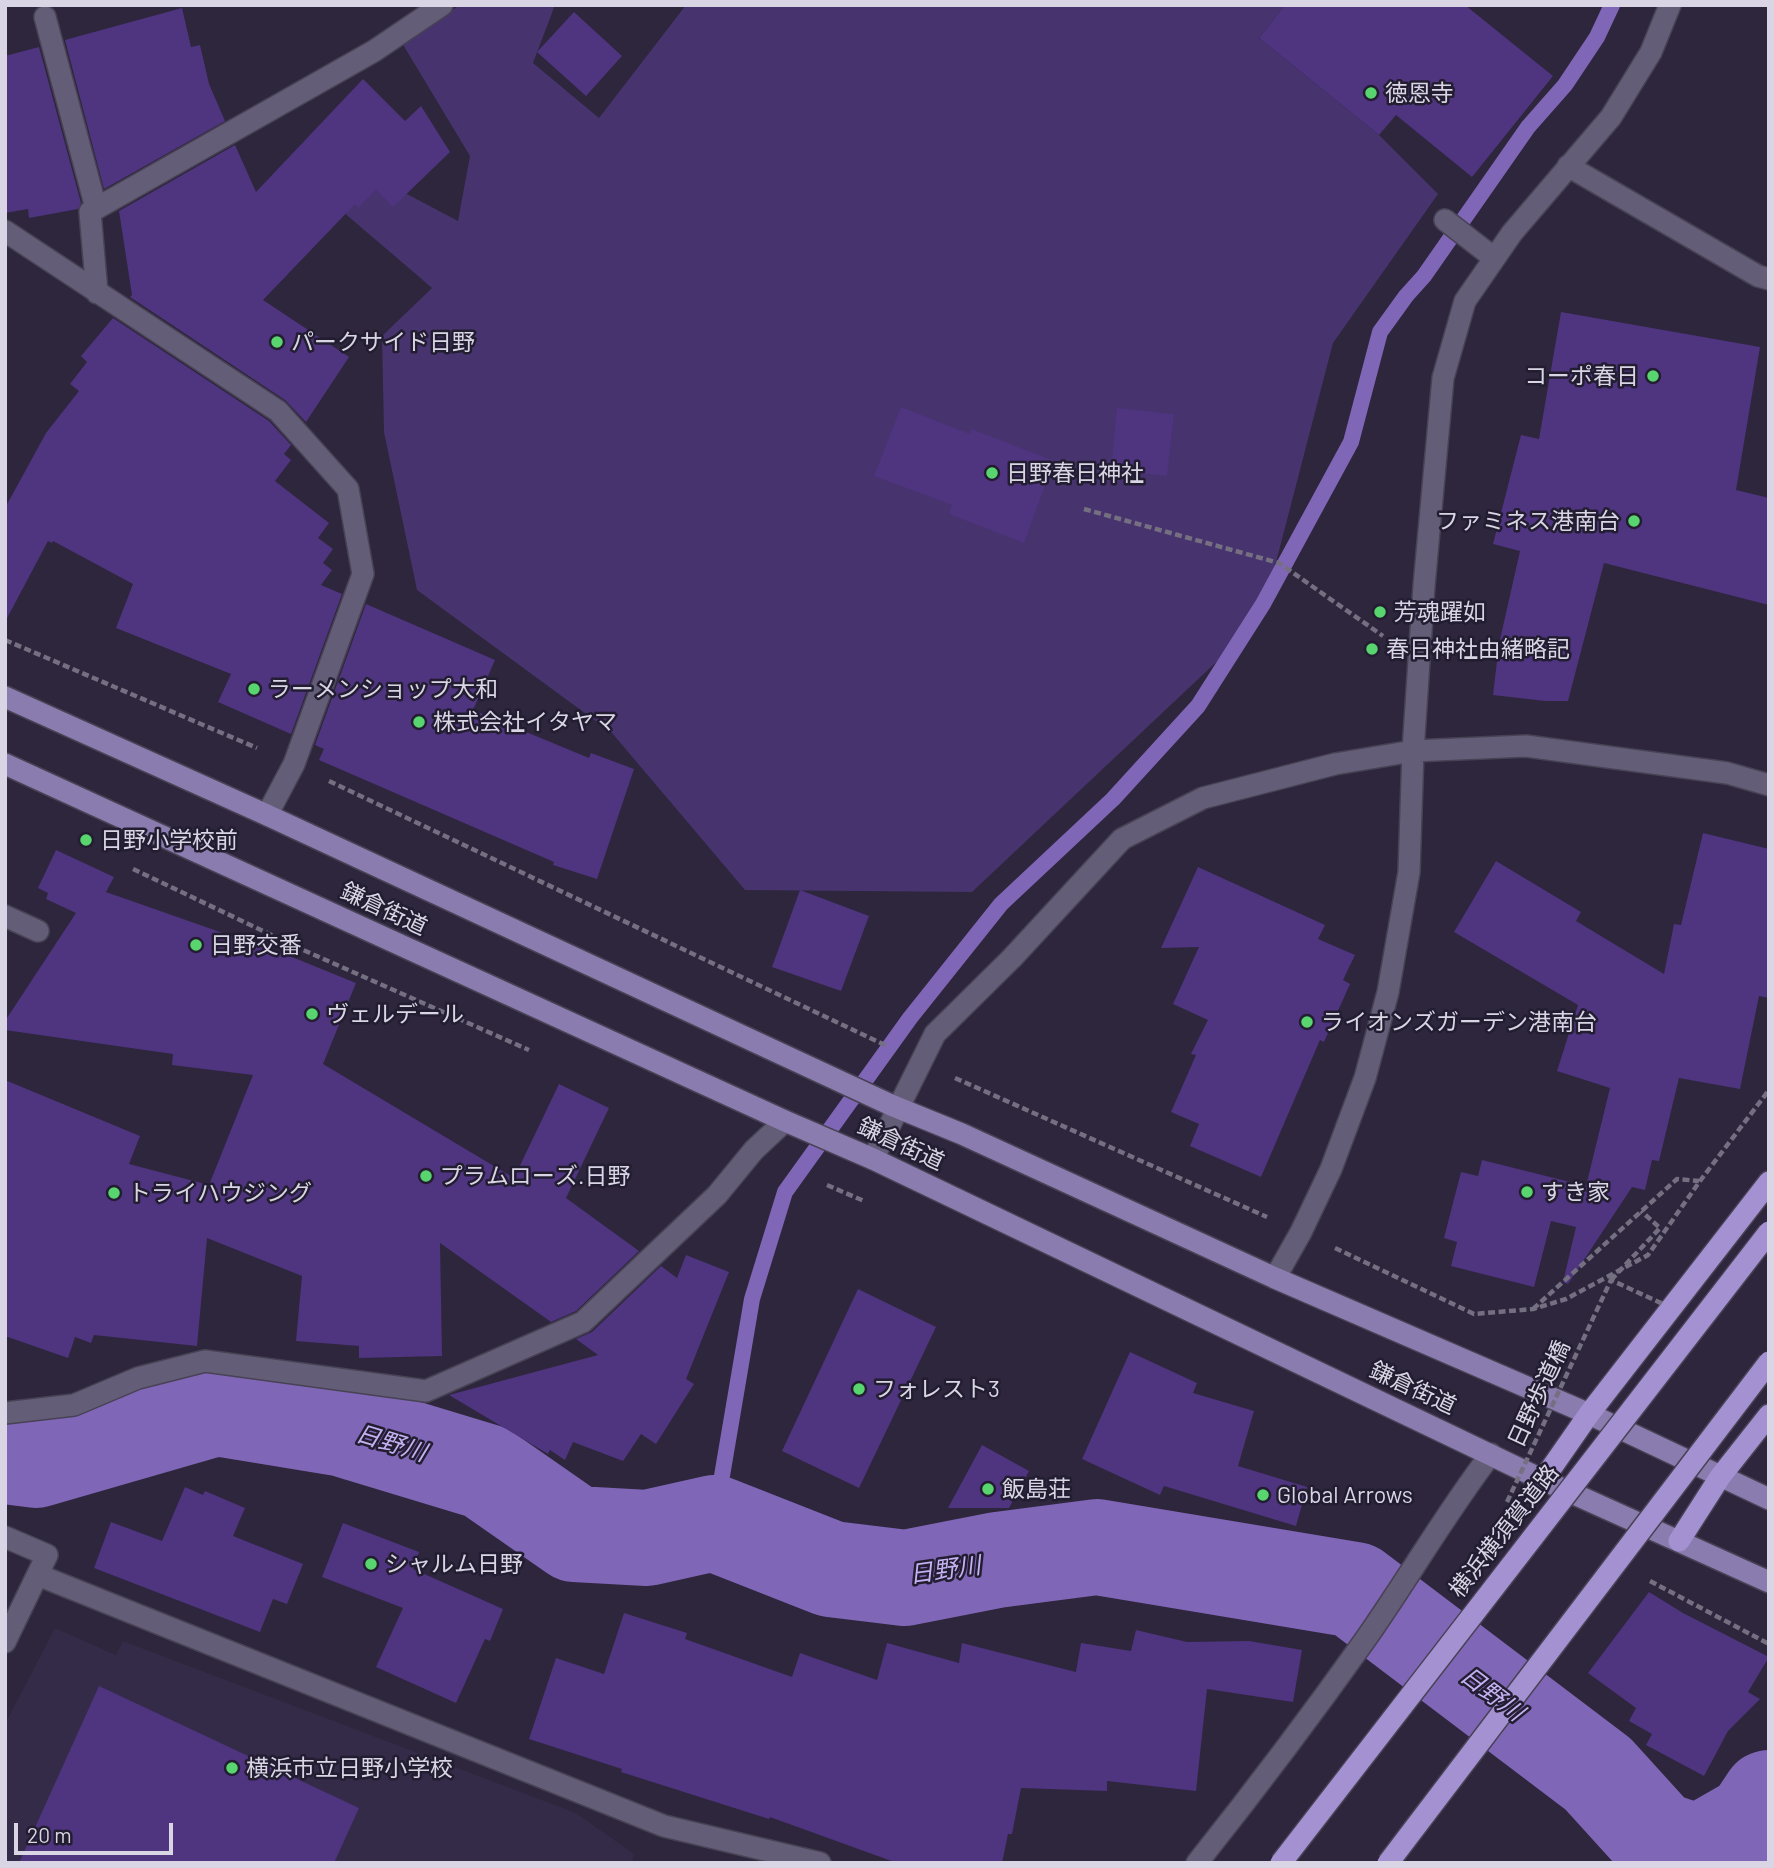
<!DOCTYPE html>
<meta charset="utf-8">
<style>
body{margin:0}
#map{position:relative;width:1774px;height:1868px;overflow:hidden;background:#2d263c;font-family:Barlow,sans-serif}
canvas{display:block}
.frame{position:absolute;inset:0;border:7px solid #d9d5e4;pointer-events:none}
.scale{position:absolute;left:14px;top:1823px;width:159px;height:32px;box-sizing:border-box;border:4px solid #d9d5e4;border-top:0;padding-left:9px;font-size:21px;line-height:24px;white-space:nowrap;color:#d9d5e4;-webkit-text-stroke:5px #231d32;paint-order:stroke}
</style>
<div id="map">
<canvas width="1774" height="1868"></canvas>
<div class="frame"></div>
<div class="scale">20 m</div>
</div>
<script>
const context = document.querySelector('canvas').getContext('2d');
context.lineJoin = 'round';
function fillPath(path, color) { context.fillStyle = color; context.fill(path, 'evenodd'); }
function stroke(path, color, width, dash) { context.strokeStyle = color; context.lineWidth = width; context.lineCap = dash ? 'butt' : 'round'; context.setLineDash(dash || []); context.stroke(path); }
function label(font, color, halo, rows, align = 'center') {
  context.font = font + ' Barlow,"Noto Sans JP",sans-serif'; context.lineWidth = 5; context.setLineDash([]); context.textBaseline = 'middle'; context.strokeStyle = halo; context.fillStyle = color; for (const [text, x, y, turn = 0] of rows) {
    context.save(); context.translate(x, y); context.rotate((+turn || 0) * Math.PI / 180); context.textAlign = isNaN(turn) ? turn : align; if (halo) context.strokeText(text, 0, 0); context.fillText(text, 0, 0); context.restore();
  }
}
fillPath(new Path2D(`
 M 55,1628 L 116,1655 L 123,1641 L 576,1813 L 634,1854 L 632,1863 L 5,1863 L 5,1724 Z`), '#342b48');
fillPath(new Path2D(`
 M 460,5 L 555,5 L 533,63 L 599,118 L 686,5 L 1285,5 L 1259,38 L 1379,135 L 1438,194 L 1333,343 L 1261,620 L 972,892 L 745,890 L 612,733 L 417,590 L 384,432 L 382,336 L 432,288 L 307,181 L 318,147 L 458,221 L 470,156 L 402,43 Z`), '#47336d');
stroke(new Path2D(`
 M 714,1523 L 752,1299 L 785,1192 L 910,1018 L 1001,904 L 1113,799 L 1198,706 L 1263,604 L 1351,442 L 1380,332 L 1406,296 L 1424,276 L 1528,127 L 1565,85 L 1597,37 L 1612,5`), '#8066b7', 16);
stroke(new Path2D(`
 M 5,1456 L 36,1460 L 216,1408 L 344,1429 L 486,1472 L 575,1534 L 647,1538 L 714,1523 L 831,1569 L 905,1578 L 997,1560 L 1097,1547 L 1355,1590 L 1598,1774 L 1657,1839 L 1699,1853 L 1753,1822 L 1769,1798`), '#8066b7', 96);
fillPath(new Path2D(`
 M 1285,5 L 1465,5 L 1553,76 L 1472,177 L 1396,115 L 1379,135 L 1259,38 Z
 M 182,8 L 191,47 L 200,45 L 209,84 L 225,121 L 104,189 L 65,40 Z
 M 574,12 L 622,56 L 586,96 L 537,52 Z
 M 39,47 L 81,203 L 78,209 L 29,218 L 28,209 L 5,213 L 5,56 Z
 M 363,79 L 405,121 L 421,106 L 450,152 L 393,207 L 376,190 L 358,208 L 355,204 L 263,300 L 349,357 L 306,422 L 285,400 L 130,297 L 132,295 L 119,211 L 235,145 L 256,192 Z
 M 1561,312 L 1760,347 L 1736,490 L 1769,498 L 1769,605 L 1604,563 L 1568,701 L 1545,701 L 1493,695 L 1499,644 L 1520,551 L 1493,544 L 1521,435 L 1539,439 Z
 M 113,318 L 269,421 L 291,445 L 284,454 L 291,460 L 275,481 L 329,523 L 318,538 L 333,549 L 323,563 L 332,570 L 321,585 L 342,594 L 291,734 L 218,702 L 231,674 L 116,628 L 133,584 L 53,541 L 52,543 L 48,541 L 5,622 L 5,508 L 46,433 L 79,391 L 70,384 L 87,362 L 81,356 Z
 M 901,407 L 970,434 L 972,429 L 1054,461 L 1024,543 L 949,514 L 952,505 L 874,476 Z
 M 1117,408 L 1174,414 L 1167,476 L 1111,470 Z
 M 366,604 L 495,660 L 473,710 L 589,758 L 591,753 L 634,769 L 597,879 L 553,865 L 554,862 L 319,760 L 324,749 L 315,745 Z
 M 1703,833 L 1769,849 L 1769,998 L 1759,996 L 1740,1089 L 1679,1078 L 1659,1161 L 1652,1160 L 1645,1190 L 1632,1187 L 1568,1284 L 1563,1282 L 1576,1227 L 1551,1221 L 1534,1287 L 1451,1266 L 1457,1242 L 1444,1238 L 1461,1172 L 1478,1176 L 1482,1160 L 1586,1186 L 1610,1088 L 1557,1071 L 1578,1005 L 1454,932 L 1496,861 L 1581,912 L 1576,921 L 1664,974 L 1674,924 L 1681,925 Z
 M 56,850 L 114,877 L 106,892 L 297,959 L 356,983 L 323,1064 L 514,1178 L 559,1084 L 609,1108 L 566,1198 L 639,1251 L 576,1311 L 551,1322 L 440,1243 L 442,1356 L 359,1358 L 359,1346 L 296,1341 L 302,1276 L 207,1238 L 197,1346 L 94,1335 L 91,1343 L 75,1337 L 68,1358 L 5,1336 L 5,1080 L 140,1136 L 129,1164 L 209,1185 L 253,1075 L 172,1065 L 173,1054 L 5,1030 L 5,1021 L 76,913 L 46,899 L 48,893 L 38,888 Z
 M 1198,867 L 1325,925 L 1318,939 L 1355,955 L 1343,980 L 1350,984 L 1324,1042 L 1320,1040 L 1261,1177 L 1190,1146 L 1199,1124 L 1171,1112 L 1196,1055 L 1191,1054 L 1208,1020 L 1173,1004 L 1199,947 L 1161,948 Z
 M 800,890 L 869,916 L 841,991 L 772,967 Z
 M 686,1255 L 729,1272 L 686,1379 L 694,1384 L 656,1444 L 641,1434 L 623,1461 L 573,1442 L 565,1460 L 550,1450 L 548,1454 L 449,1395 L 598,1355 L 576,1339 L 592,1332 L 661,1266 L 677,1278 Z
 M 858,1289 L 936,1327 L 859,1488 L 782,1451 Z
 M 1130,1352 L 1197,1383 L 1193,1393 L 1254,1411 L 1238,1466 L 1307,1487 L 1296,1526 L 1164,1486 L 1160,1495 L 1082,1459 Z
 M 982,1445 L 1029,1471 L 1009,1508 L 948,1508 Z
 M 185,1487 L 203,1495 L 205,1491 L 245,1508 L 233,1536 L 303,1564 L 287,1604 L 273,1599 L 260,1632 L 94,1568 L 111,1522 L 162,1541 Z
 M 343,1523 L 419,1552 L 413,1569 L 503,1609 L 490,1641 L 485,1639 L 456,1703 L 376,1667 L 403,1608 L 322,1577 Z
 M 1649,1592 L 1683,1613 L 1769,1657 L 1748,1692 L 1760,1699 L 1728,1731 L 1704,1776 L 1646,1745 L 1652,1734 L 1629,1721 L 1636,1708 L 1588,1673 Z
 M 624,1613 L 687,1633 L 685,1639 L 792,1677 L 800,1653 L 877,1680 L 887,1643 L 959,1663 L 962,1643 L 1076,1672 L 1081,1643 L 1131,1651 L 1136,1630 L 1187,1642 L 1249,1641 L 1302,1650 L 1293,1702 L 1207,1689 L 1196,1791 L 1107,1781 L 1107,1791 L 1021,1788 L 1012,1834 L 1008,1834 L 1002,1863 L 897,1863 L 770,1817 L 769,1819 L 621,1772 L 622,1769 L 529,1739 L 556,1658 L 604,1674 Z
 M 99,1686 L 359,1808 L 334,1863 L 19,1863 Z`), '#4f347f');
const minor = new Path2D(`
 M 45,17 L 96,208
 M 1568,166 L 1758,276 L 1769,279
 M 1445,220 L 1494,258
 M 5,231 L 278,411 L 348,489 L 363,574 L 294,764 L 267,815
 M 97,293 L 90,212 L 374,51 L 442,5
 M 5,916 L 38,931
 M 873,1159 L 935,1034 L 1012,958 L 1122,839 L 1203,798 L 1335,764 L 1413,751 L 1526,746 L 1727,773 L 1769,785
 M 1275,1278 L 1301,1232 L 1331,1169 L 1365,1078 L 1388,992 L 1409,872 L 1413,751 L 1424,586 L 1443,378 L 1465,301 L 1512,233 L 1611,117 L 1651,52 L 1670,5
 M 5,1413 L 74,1405 L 138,1378 L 205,1361 L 426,1391 L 583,1322 L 717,1195 L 754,1150 L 785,1121
 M 5,1537 L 47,1555 L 5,1642
 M 38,1575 L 664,1826 L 820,1863
 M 1197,1863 C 1255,1790 1311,1716 1365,1640 C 1408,1579 1445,1514 1491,1454`);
const major = new Path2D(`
 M 5,697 L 267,815 L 891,1105 L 962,1134 L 1275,1278 L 1589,1414 L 1769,1499
 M 5,764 L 785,1121 L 873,1159 L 1543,1480 L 1769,1582`);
const highway = new Path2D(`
 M 1543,1480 L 1589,1414 L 1769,1182
 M 1679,1541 L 1720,1477 L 1769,1415`);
stroke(minor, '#484255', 24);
stroke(major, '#484255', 24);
stroke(highway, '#484255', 24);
stroke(new Path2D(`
 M 1084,509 L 1279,563 L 1383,636
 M 5,640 L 257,748
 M 329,781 L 887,1046
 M 133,869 L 301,949 L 529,1050
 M 955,1078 L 1267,1217
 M 827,1185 L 864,1201
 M 1335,1248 L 1474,1314 L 1533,1309 L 1566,1299 L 1648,1255 L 1700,1181 L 1769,1090
 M 1533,1309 L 1677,1179 L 1699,1181
 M 1650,1581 L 1769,1644`), '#756f82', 4.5, [7, 3.5]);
stroke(minor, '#645d77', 21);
stroke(major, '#8a7cae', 21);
stroke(highway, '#a491d2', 21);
const highwayBridge = new Path2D(`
 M 1281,1863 L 1769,1232
 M 1388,1863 L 1769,1362`);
stroke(highwayBridge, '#484255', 24, []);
stroke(new Path2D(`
 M 1611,1280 L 1660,1228 L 1641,1211
 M 1507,1502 L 1611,1280 L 1663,1304`), '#756f82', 4.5, [7, 3.5]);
stroke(highwayBridge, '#a491d2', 21);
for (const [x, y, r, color] of [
 [1371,93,7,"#59d56f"],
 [277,342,7,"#59d56f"],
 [1653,376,7,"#59d56f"],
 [992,473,7,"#59d56f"],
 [1634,521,7,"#59d56f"],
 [1380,612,7,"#59d56f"],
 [1372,649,7,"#59d56f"],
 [254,689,7,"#59d56f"],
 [419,722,7,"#59d56f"],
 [86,840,7,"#59d56f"],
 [196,945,7,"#59d56f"],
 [312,1014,7,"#59d56f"],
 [1307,1022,7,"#59d56f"],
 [426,1176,7,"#59d56f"],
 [1527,1192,7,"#59d56f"],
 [114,1193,7,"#59d56f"],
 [859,1389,7,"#59d56f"],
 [988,1489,7,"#59d56f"],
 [1263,1495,7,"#59d56f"],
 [371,1564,7,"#59d56f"],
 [232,1768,7,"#59d56f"]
]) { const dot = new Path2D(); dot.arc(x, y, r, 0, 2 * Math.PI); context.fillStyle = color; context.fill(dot); stroke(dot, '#231d32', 2.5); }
label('23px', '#d9d5e4', '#231d32', [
 ["徳恩寺",1385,93],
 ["パークサイド日野",291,342],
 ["コーポ春日",1639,376,"right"],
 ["日野春日神社",1006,473],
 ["ファミネス港南台",1620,521,"right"],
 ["芳魂躍如",1394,612],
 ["春日神社由緒略記",1386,649],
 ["ラーメンショップ大和",268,689],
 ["株式会社イタヤマ",433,722],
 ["日野小学校前",100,840],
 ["日野交番",210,945],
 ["ヴェルデール",326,1014],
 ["ライオンズガーデン港南台",1321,1022],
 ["プラムローズ.日野",440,1176],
 ["すき家",1541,1192],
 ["トライハウジング",128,1193],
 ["フォレスト3",873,1389],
 ["飯島荘",1002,1489],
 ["Global Arrows",1277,1495],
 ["シャルム日野",385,1564],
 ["横浜市立日野小学校",246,1768]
], 'left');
label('23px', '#d9d5e4', '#231d32', [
 ["鎌倉街道",384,909,25],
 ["鎌倉街道",901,1144,25],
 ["鎌倉街道",1413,1388,25],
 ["日野歩道橋",1539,1394,-65],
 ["横浜横須賀道路",1504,1531,-52]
]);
label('italic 24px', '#c4b2f2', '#231d32', [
 ["日野川",391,1443,17],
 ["日野川",945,1570,-8],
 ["日野川",1492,1694,37]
]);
</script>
